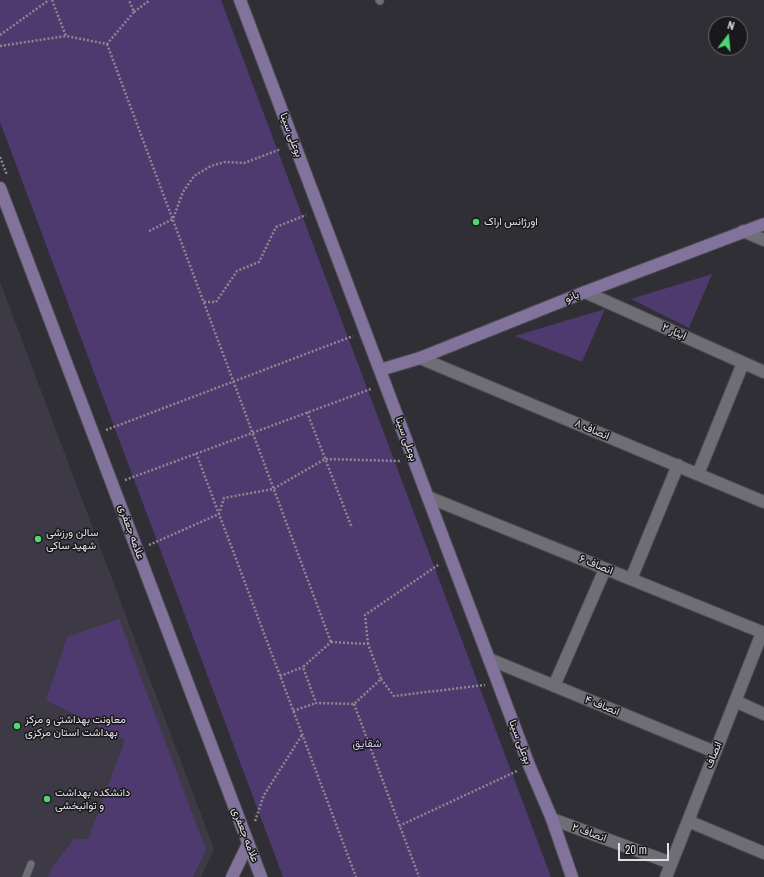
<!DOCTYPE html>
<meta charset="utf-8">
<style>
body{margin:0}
#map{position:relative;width:764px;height:877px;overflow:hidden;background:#312f36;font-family:"Archivo Narrow",sans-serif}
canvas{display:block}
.north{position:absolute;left:708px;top:16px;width:40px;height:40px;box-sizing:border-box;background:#19181b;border:1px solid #69686b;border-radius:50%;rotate:16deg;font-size:11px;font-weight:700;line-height:16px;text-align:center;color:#e0dfe3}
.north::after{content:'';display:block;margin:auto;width:14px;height:18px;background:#4dd676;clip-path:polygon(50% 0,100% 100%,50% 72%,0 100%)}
.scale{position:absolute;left:618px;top:843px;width:51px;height:18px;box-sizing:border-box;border:2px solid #e0dfe3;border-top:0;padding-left:5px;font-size:12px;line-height:14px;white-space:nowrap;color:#e0dfe3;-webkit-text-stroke:3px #19181b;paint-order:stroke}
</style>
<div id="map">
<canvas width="764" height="877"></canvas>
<div class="north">N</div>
<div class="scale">20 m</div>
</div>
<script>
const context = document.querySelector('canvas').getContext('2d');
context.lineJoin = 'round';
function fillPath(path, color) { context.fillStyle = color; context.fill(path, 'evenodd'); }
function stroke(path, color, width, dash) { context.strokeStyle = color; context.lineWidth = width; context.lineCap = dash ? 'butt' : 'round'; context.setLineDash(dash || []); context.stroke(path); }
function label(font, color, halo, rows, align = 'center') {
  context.font = font + ' "Archivo Narrow",Vazirmatn,sans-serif'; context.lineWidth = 3; context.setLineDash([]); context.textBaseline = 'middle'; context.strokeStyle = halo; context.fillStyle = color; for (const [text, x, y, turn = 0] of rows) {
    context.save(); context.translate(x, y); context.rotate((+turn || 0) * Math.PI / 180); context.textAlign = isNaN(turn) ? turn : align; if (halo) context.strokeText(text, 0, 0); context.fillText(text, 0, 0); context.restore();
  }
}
fillPath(new Path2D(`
 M 0,282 L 214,849 L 201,877 L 0,877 Z`), '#3d3945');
fillPath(new Path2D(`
 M 0,0 L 221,0 L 551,877 L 283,877 L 0,122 Z
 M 712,274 L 689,328 L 631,299 Z
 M 605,309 L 582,362 L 515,336 Z
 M 119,619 L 206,850 L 193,877 L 48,877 L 51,869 L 74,839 L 88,839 L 125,740 L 46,700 L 67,637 Z`), '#4e3a6f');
const lane = new Path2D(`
 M 379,0 L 380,1
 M 26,877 L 31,864`);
const street = new Path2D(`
 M 743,231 L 764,240
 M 585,292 L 764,372
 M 420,358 L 764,502
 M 698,474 L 743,363
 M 428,497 L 764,633
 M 631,579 L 678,465
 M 489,659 L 715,752
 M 554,686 L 605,569
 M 735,701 L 764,714
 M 552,819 L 671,863
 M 688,821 L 764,853
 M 666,877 L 762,633`);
const secondary = new Path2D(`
 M 240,0 L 529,765 L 552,819 L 572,877
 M 0,188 L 261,877
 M 380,370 L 420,358 L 585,292 L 764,224
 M 232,877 L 248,844`);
stroke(lane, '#4d4c50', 9);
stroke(street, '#4d4c50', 14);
stroke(secondary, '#4d4c50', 14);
stroke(new Path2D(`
 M 52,0 L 66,36 L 107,44 L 134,12 L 129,0
 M 134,12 L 150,0
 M 0,35 L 49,0
 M 107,44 L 331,642
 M 0,46 L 66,36
 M 0,157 L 7,175
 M 149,231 L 173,219 L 183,192 L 194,176 L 211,166 L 225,162 L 244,163 L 281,149
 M 204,302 L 216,302 L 237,271 L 259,262 L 276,227 L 306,215
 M 307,412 L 352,528
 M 106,430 L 353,336
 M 196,453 L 356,877
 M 125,480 L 371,389
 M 149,545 L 219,514 L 224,498 L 273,489 L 325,459 L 400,461
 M 331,642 L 368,644 L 381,679 L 354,704 L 316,703 L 303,667 Z
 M 368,644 L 365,615 L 438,565
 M 280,676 L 303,667
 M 381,679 L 394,696 L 485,685
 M 354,704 L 419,877
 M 293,711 L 316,703
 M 255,821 L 264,795 L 302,735
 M 399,826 L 517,771`), '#8b898f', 2.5, [2, 2]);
stroke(lane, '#6f6d75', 7);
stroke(street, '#6f6d75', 12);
stroke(secondary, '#82739c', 12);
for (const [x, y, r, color] of [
 [476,222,4,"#4dd676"],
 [38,539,4,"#4dd676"],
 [17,726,4,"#4dd676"],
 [47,799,4,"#4dd676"]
]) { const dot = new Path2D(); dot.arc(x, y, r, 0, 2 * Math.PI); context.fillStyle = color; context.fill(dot); stroke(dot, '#19181b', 1.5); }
label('11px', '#e0dfe3', '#19181b', [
 ["بوعلی سینا",291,135,69],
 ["بانو",572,297,-22],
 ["ایثار ۲",674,332,24],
 ["انصاف ۸",592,430,23],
 ["بوعلی سینا",406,439,70],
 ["علامه جعفری",131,532,70],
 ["انصاف ۶",596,565,22],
 ["انصاف ۴",602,706,22],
 ["بوعلی سینا",520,742,69],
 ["انصاف",714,755,-68],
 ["انصاف ۲",589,833,20],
 ["علامه جعفری",245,835,69]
]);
label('11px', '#e0dfe3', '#19181b', [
 ["اورژانس اراک",484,222],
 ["سالن ورزشی",46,533],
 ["شهید ساکی",46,546],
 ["معاونت بهداشتی و مرکز",25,720],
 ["بهداشت استان مرکزی",25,733],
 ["دانشکده بهداشت",55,793],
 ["و توانبخشی",55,806]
], 'left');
label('11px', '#d7c9f3', '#19181b', [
 ["شقایق",367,744]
]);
</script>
